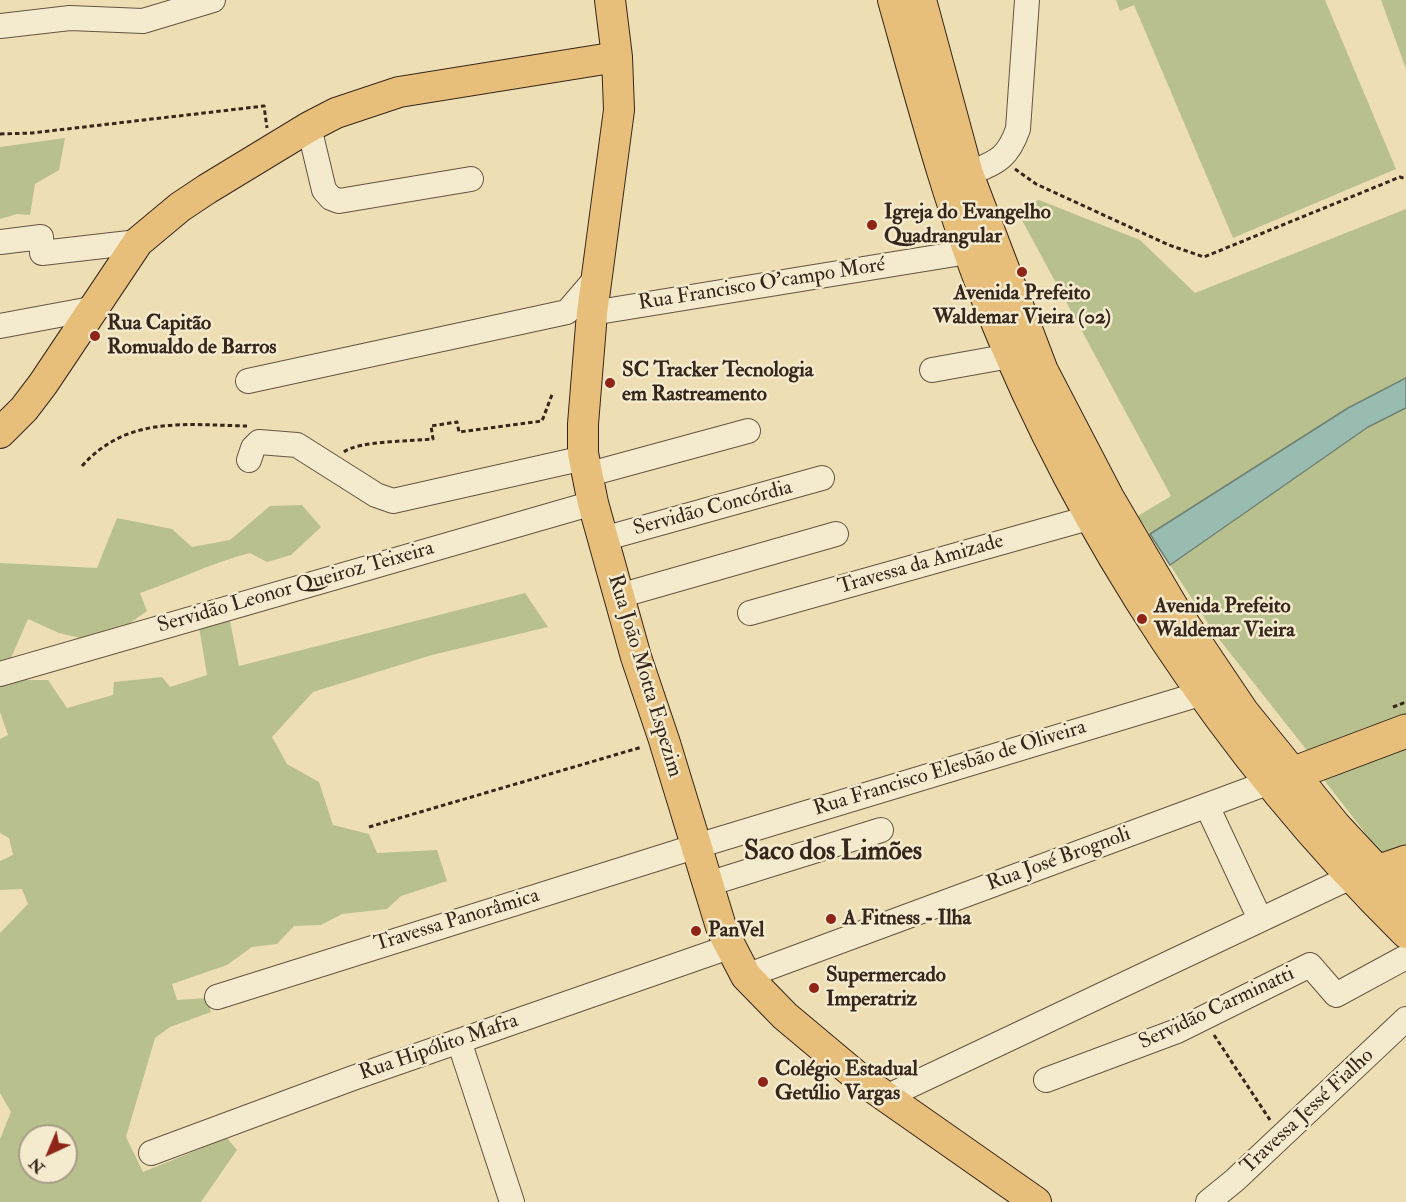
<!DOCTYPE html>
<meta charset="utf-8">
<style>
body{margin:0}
#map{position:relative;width:1406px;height:1202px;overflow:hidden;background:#eedeb4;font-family:"IM FELL Double Pica",serif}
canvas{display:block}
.north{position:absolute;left:18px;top:1124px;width:60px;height:60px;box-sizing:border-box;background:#f4eace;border:2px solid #a89c86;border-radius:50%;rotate:224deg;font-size:16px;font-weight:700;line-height:24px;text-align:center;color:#36261b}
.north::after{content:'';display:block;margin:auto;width:21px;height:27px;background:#8f2418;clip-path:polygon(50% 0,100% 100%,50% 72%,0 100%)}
</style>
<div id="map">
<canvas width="1406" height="1202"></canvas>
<div class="north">N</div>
</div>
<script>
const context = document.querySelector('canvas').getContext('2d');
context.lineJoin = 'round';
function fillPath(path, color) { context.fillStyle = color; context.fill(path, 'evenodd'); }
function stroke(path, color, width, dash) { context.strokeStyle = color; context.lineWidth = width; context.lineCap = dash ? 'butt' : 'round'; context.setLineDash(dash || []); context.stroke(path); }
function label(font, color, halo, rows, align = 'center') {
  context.font = font + ' "IM FELL Double Pica",serif'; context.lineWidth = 5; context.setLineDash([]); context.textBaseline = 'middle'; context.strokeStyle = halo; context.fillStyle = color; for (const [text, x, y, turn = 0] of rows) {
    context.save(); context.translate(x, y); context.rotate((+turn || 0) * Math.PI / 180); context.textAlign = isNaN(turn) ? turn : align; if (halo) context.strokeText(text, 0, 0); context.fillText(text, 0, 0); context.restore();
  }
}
fillPath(new Path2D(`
 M 1116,0 L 1325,0 L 1396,169 L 1233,238 L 1134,5 L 1120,11 Z
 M 1381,0 L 1406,0 L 1406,69 Z
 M 65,138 L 59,170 L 35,184 L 30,215 L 17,214 L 0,219 L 0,147 Z
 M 1039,200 L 1140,240 L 1195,293 L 1406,209 L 1406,723 L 1313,758 L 1215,634 L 1138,516 L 1171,496 L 1016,209 Z
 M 302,505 L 321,527 L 291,555 L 267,562 L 250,553 C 211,563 178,580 140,593 L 147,611 L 102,643 L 59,633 L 28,619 L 4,674 L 10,680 L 48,680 L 67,708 L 113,695 L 114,682 L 162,677 L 170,687 L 207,675 L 199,627 L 230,621 L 239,666 L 525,593 L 548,627 L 432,655 L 313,692 L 272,737 L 287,764 L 319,782 L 333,825 L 369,834 L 377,853 L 437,850 L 447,881 L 401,896 L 387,909 L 342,914 L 321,925 L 294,926 L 277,944 L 252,947 L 227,965 L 172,984 L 177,1000 L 207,998 L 211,1012 L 170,1027 L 155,1038 L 126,1137 L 143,1172 L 227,1138 L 237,1150 L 201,1202 L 0,1202 L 0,1139 L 11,1112 L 0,1093 L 0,933 L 28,904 L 22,889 L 0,890 L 0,861 L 13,855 L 9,838 L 0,833 L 0,739 L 8,735 L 0,712 L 0,563 L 97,568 L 117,518 L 172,529 L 192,547 L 230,540 L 270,506 ZM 30,1136 L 66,1136 L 66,1172 L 30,1172 Z
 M 1406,745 L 1406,847 L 1383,856 L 1321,776 Z`), '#b8c18d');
const water = new Path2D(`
 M 1406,378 L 1406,408 L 1368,427 L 1170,565 L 1150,534 L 1348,408 Z`);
fillPath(water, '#99bcb1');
stroke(water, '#718075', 1.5);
const minor = new Path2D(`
 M 0,26 L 70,18 L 143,21 L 213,0
 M 309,127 L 324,190 L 331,198 L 339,201 L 471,179
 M 968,174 C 996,162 1007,160 1018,129 L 1027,0
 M 0,242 L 41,237 L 42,253 L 138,242
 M 592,313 L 968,252
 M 0,326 L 91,309
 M 932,370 L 1010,356
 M 248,381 L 567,312 L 597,277
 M 249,460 L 253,448 L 259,442 L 297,445 L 376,495 L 393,501 L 584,458
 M 586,475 L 748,431
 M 603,539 L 822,478
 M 619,596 L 836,534
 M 750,613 L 1092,517
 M 0,674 L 593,503
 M 1207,806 L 1260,919
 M 708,884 L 881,830
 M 746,976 L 1270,782
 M 217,997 L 697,846 L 1203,693
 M 459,1041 L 512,1202
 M 1046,1080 L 1177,1031 L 1310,965 L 1336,995 L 1406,957
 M 886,1097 L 1351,877
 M 151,1153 L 353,1078 L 729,947
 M 1208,1202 L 1235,1180 L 1406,1019`);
const major = new Path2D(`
 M 610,0 L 617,57 L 619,110 L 592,313 L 583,424 L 583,453 L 593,503 L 636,657 L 664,740 L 722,930 L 746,976 L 785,1016 L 859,1078 L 1036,1202
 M 893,0 C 922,103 949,206 989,305 C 1082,537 1227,757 1406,933
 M 921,0 L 968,174 L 1043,371 L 1108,496 L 1175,610 L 1243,711 L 1336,826 L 1406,901
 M 0,433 L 24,409 L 43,384 L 138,242 L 180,207 L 207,189 L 309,127 L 336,113 L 399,92 L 617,57`);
const highway = new Path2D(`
 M 1292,774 L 1406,731
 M 1377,872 L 1406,862`);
stroke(minor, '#645441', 26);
stroke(major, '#36261b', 32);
stroke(highway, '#36261b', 35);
stroke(new Path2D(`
 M 0,134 L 32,133 L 264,106 L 267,128
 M 1015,169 L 1036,184 L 1169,245 L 1204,257 L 1400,177 L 1406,179
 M 344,452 C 357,441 413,441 433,439 L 431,426 L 457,422 L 459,432 L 542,421 L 553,392
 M 82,466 C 128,415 185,425 247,426
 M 1393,707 L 1406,702
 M 369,827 L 642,747
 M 1214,1035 L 1270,1120`), '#36261b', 3, [4.5, 3]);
stroke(minor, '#f4eace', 24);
stroke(major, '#e7bf7a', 30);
stroke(highway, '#e7bf7a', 33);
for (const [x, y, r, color] of [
 [872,225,6,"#8f2418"],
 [1022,272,6,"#8f2418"],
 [95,336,6,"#8f2418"],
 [610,383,6,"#8f2418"],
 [1142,619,6,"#8f2418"],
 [831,919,6,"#8f2418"],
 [696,931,6,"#8f2418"],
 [814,988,6,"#8f2418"],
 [763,1082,6,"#8f2418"]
]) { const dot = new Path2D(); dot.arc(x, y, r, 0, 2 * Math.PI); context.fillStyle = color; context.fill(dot); stroke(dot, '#f4eace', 2); }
label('bold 21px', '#36261b', '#f4eace', [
 ["Igreja do Evangelho",884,213],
 ["Quadrangular",884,237],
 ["Avenida Prefeito",1022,294,"center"],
 ["Waldemar Vieira (02)",1022,318,"center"],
 ["Rua Capitão",107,324],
 ["Romualdo de Barros",107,348],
 ["SC Tracker Tecnologia",622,371],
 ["em Rastreamento",622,395],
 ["Avenida Prefeito",1154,607],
 ["Waldemar Vieira",1154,631],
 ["A Fitness - Ilha",843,919],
 ["PanVel",708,931],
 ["Supermercado",826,976],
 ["Imperatriz",826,1000],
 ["Colégio Estadual",775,1070],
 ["Getúlio Vargas",775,1094]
], 'left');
label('21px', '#36261b', '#f4eace', [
 ["Rua Francisco O'campo Moré",762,285,-9],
 ["Servidão Concórdia",713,509,-15],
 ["Travessa da Amizade",921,565,-16],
 ["Servidão Leonor Queiroz Teixeira",296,588,-16],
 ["Rua João Motta Espezim",644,676,73],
 ["Rua Francisco Elesbão de Oliveira",950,769,-17],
 ["Rua José Brognoli",1059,860,-20],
 ["Travessa Panorâmica",457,921,-17],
 ["Servidão Carminatti",1217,1009,-25],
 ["Rua Hipólito Mafra",439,1048,-19],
 ["Travessa Jessé Fialho",1308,1112,-43]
]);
label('bold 27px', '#36261b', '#f4eace', [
 ["Saco dos Limões",833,853]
]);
</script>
